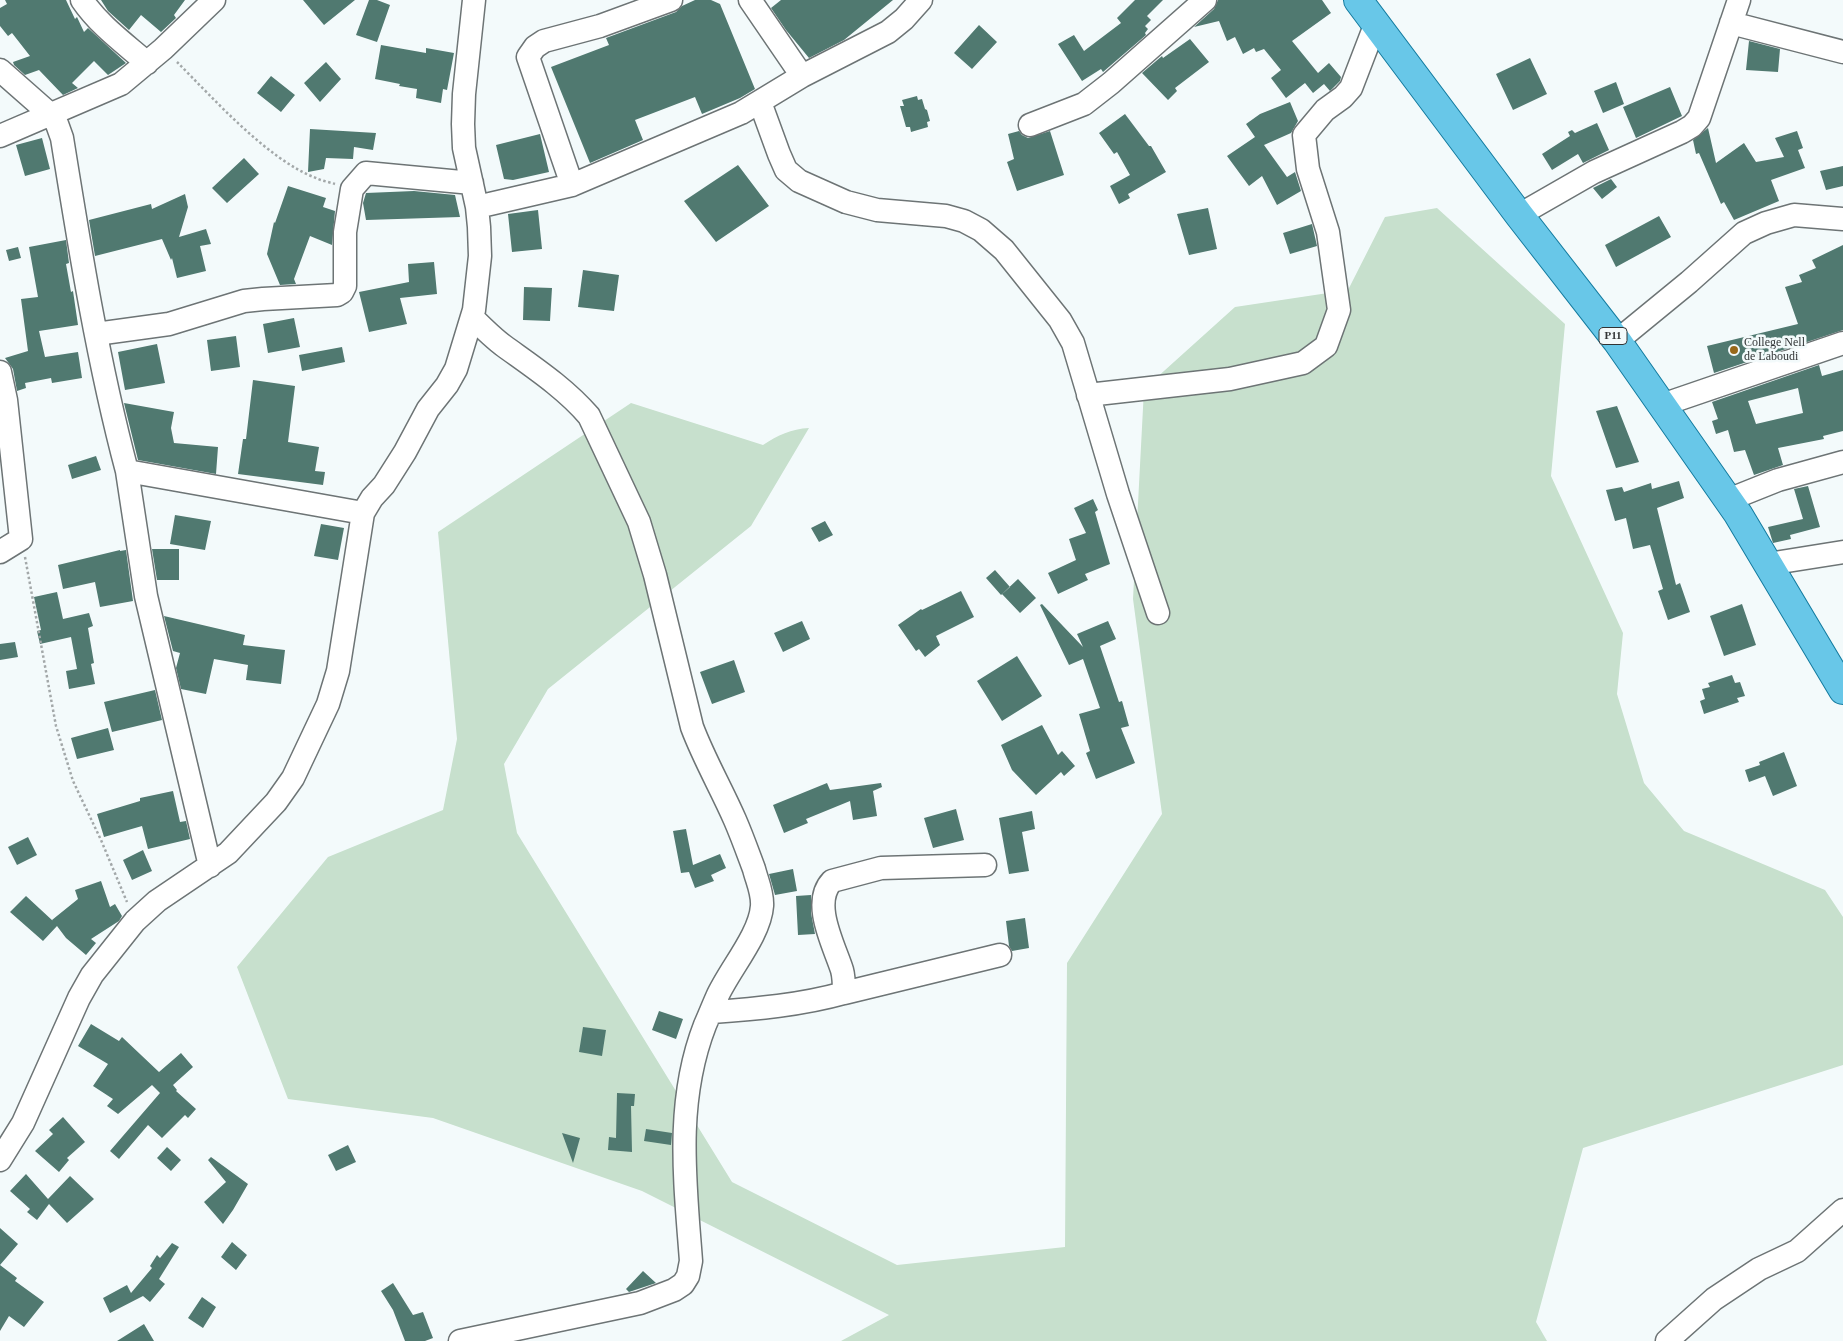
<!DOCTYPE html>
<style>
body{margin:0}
canvas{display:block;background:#f3fafb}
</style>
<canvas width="1843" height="1341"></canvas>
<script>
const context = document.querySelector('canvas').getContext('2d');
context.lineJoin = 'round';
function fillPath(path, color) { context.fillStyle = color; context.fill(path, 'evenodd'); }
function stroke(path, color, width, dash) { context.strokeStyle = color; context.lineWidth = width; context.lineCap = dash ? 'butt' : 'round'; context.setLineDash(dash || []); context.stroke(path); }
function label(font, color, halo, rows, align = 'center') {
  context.font = font + ' "Times New Roman",serif'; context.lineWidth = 5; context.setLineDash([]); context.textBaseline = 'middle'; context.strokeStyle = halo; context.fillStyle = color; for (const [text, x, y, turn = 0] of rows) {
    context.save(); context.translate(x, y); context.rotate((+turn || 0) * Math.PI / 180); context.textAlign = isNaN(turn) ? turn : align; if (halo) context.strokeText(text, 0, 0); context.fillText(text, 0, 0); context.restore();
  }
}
fillPath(new Path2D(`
 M 1437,208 L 1565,324 L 1551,476 L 1623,633 L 1617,694 L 1644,783 L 1684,831 L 1825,890 L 1843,917 L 1843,1065 L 1583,1148 L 1536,1322 L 1547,1341 L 841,1341 L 889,1315 L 642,1191 L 433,1118 L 288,1099 L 237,967 L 328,857 L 443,810 L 457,739 L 438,532 L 631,403 L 763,445 C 778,435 791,429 809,428 L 751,526 L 548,689 L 504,764 L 517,833 L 732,1182 L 897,1265 L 1065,1247 L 1067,963 L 1162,814 L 1133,599 L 1144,389 L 1235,307 L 1348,290 L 1385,217 Z`), '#c7e0cd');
fillPath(new Path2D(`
 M 5,0 L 66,0 L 75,19 L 77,17 L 84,32 L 88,28 L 126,63 L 108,75 L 94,61 L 72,83 L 78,88 L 63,95 L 39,70 L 25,75 L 14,65 L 13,62 L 30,56 L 12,33 L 8,36 L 0,26 L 0,8 L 7,4 Z
 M 101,0 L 185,0 L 174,15 L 176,18 L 161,32 L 141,15 L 129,30 L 108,11 Z
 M 303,0 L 355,0 L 324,25 Z
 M 369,0 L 377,0 L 390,5 L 377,42 L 356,35 Z
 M 695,0 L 711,0 L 720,4 L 755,89 L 740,98 L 702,114 L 695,97 L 635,120 L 643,140 L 590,163 L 551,67 L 609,45 L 606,38 L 676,12 L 682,6 Z
 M 781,0 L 893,0 L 844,40 L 809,58 L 786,30 L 771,8 Z
 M 1135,0 L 1163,0 L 1147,16 L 1151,20 L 1145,26 L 1148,29 L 1145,33 L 1146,35 L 1103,72 L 1101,69 L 1082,81 L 1058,44 L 1074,35 L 1084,51 L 1121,23 L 1117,18 Z
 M 1218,0 L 1322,0 L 1331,13 L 1292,41 L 1318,73 L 1329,63 L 1341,77 L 1340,81 L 1330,91 L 1324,84 L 1313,93 L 1305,83 L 1286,98 L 1271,78 L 1281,70 L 1264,49 L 1256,52 L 1254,48 L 1243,54 L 1235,37 L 1227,41 L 1219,21 L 1194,27 L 1214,9 Z
 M 979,25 L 997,42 L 972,69 L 954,53 Z
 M 1190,39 L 1209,62 L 1175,88 L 1177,91 L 1168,100 L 1142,73 L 1162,56 L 1163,58 Z
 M 1749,41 L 1780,49 L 1778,72 L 1746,70 Z
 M 381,45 L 426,53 L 426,48 L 454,53 L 447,90 L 443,89 L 441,103 L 416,98 L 417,89 L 399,86 L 400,84 L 375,79 Z
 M 1530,58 L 1547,94 L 1513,110 L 1496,74 Z
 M 326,62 L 341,79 L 320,102 L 304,83 Z
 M 271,76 L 295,95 L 281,112 L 257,93 Z
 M 1616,82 L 1624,104 L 1603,113 L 1594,91 Z
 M 1670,87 L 1682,116 L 1636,138 L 1623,107 Z
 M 917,96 L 918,100 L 922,99 L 925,109 L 927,110 L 930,121 L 927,122 L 928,127 L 911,132 L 910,127 L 906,127 L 900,106 L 904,106 L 902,100 Z
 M 1290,102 L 1298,121 L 1291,133 L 1264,145 L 1287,177 L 1295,172 L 1301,191 L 1277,205 L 1262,176 L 1249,186 L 1227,156 L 1255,137 L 1246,124 L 1260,114 Z
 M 1125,114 L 1149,146 L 1151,146 L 1166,172 L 1128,194 L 1130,198 L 1119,204 L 1110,186 L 1130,175 L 1117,152 L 1114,154 L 1099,133 Z
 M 1597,123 L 1609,150 L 1583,163 L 1578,154 L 1552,170 L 1542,154 L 1570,136 L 1568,132 L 1572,130 L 1575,133 Z
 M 1708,128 L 1716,163 L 1744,143 L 1756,162 L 1784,157 L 1775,138 L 1797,131 L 1803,148 L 1798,150 L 1805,168 L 1771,180 L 1779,201 L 1734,220 L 1724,202 L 1721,204 L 1699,153 L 1696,154 L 1693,140 Z
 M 310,129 L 376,133 L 373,150 L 354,147 L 353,159 L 326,158 L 324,169 L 308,172 Z
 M 1019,131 L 1022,135 L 1028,138 L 1050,131 L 1064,175 L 1017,191 L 1007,162 L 1014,159 L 1008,134 Z
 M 540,134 L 549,172 L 513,180 L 504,179 L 496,145 Z
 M 42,138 L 50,169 L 25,176 L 16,145 Z
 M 244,158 L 259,174 L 227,203 L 212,188 Z
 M 738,165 L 769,206 L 716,242 L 684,201 Z
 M 1843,166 L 1843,186 L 1826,190 L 1820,171 Z
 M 1611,179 L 1617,187 L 1602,199 L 1593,188 Z
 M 288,186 L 326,198 L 323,207 L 335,211 L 332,245 L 310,236 L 294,279 L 296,284 L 280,285 L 267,254 L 274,222 L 275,223 Z
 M 414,191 L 455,195 L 460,217 L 366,220 L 363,203 L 366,193 Z
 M 185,194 L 188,207 L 179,237 L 206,229 L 211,244 L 200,246 L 206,271 L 177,278 L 172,258 L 171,260 L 162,239 L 95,256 L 89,220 L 151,204 L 152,209 Z
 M 1208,208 L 1217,249 L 1189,255 L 1177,214 Z
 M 538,210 L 542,249 L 512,252 L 508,214 Z
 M 1659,216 L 1671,237 L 1616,267 L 1605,245 Z
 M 1312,224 L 1317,246 L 1290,254 L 1283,233 Z
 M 66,240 L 69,263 L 66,264 L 71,292 L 73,291 L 78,325 L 39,331 L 45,357 L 78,352 L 82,378 L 52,383 L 51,378 L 25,383 L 26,388 L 17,391 L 13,369 L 5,358 L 28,351 L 21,299 L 38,297 L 29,247 Z
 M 1843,245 L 1843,330 L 1714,373 L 1707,346 L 1798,324 L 1785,287 L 1802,282 L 1799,275 L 1816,268 L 1812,260 Z
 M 18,247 L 21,258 L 9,261 L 6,250 Z
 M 434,262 L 437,294 L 400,298 L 407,324 L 369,332 L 359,292 L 409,282 L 408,264 Z
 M 583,270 L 619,275 L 614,311 L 578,307 Z
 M 524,287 L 552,288 L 550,321 L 523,320 Z
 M 294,318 L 300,347 L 268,353 L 263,324 Z
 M 236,336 L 240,367 L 211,371 L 207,340 Z
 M 157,344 L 165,383 L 125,390 L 118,352 Z
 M 342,347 L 345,362 L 302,371 L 299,355 Z
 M 1819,365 L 1822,376 L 1843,370 L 1843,431 L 1823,436 L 1824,439 L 1778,448 L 1783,465 L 1754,475 L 1745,450 L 1734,452 L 1728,430 L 1716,434 L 1712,421 L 1718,419 L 1712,402 ZM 1798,388 L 1803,413 L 1756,424 L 1748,401 Z
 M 253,380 L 295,386 L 288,442 L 319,447 L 315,471 L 325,472 L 323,485 L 238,474 L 243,439 L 246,439 Z
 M 124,403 L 174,412 L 171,428 L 174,443 L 218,447 L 216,474 L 138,460 Z
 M 1617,406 L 1639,462 L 1616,468 L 1596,411 Z
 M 96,456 L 101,470 L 72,479 L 68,465 Z
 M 1679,481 L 1684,498 L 1657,508 L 1676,585 L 1680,583 L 1690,612 L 1668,620 L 1658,591 L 1663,589 L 1650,545 L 1633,549 L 1626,518 L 1615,521 L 1606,490 L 1622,487 L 1624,492 L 1651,483 L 1652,489 Z
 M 1808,486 L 1820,527 L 1790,535 L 1791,539 L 1773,543 L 1768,527 L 1803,519 L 1794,489 Z
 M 1093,499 L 1098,510 L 1095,512 L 1110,564 L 1085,574 L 1088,580 L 1058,594 L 1048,573 L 1076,560 L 1069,539 L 1086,533 L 1074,508 Z
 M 175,515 L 211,521 L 205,550 L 170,544 Z
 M 825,521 L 833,535 L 819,542 L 811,528 Z
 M 321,524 L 344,528 L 338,560 L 314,556 Z
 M 152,549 L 179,549 L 179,580 L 157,580 Z
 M 120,550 L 120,551 L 126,550 L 133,601 L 100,607 L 95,582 L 63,589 L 58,565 Z
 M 995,570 L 1010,587 L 1001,595 L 986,578 Z
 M 1018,579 L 1036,598 L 1020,613 L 1002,594 Z
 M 961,591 L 974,617 L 936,636 L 940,645 L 925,657 L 919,649 L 916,651 L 898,625 L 921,609 L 922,610 Z
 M 57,592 L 63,619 L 89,613 L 93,626 L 88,628 L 94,663 L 91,664 L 95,684 L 69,689 L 66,671 L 77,669 L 71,637 L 40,644 L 37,631 L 41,630 L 34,597 Z
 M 1042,604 L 1083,647 L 1077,634 L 1108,621 L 1116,639 L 1100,646 L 1119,702 L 1122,701 L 1129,726 L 1121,728 L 1135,763 L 1096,779 L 1086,753 L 1090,751 L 1079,714 L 1100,708 L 1083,659 L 1069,665 L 1040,605 Z
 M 1742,604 L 1756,645 L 1724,656 L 1710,616 Z
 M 164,616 L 245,635 L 243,645 L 285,650 L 281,684 L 246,680 L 248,665 L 214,659 L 206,694 L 181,689 L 176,668 L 180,653 L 173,651 Z
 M 802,621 L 810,639 L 783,652 L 774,633 Z
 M 15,642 L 18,657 L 0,660 L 0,644 Z
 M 1017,656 L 1042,696 L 1002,721 L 977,681 Z
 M 734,660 L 745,692 L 712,704 L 700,672 Z
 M 1732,675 L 1735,683 L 1740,682 L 1745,696 L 1737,698 L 1739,702 L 1704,714 L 1700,701 L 1705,699 L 1702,689 L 1710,687 L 1708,683 Z
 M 155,690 L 162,720 L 112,732 L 104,702 Z
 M 1042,725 L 1058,755 L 1062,751 L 1075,766 L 1064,776 L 1061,772 L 1036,795 L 1012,770 L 1001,745 Z
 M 108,728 L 114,750 L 77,759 L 71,738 Z
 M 1784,752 L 1797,786 L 1773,796 L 1765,776 L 1749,782 L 1745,770 L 1760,765 L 1759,762 Z
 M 827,783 L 830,790 L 881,783 L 882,787 L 873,791 L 877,816 L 853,820 L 850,801 L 806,819 L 808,823 L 784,833 L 773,805 Z
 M 173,791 L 180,822 L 186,821 L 190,839 L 148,849 L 142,826 L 104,837 L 97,814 L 140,801 L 140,798 Z
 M 956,809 L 964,840 L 933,848 L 924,818 Z
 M 1032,811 L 1035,829 L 1022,832 L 1029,871 L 1009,874 L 999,818 Z
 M 686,829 L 693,865 L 720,854 L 726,868 L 711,875 L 714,881 L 695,888 L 689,872 L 681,873 L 673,831 Z
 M 28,837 L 37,855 L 17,865 L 8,847 Z
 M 143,850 L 152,871 L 132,880 L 123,860 Z
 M 793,869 L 797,891 L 775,895 L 769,874 Z
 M 101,881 L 110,907 L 115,904 L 122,916 L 119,921 L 91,939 L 96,943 L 86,955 L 66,938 L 57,926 L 43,941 L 10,912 L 26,896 L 53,921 L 52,920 L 78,899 L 75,890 Z
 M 811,895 L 811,913 L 815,934 L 798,935 L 796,896 Z
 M 1025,918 L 1029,948 L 1012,951 L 1009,946 L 1006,921 Z
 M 659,1011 L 683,1019 L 676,1039 L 652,1030 Z
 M 91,1024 L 119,1041 L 122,1037 L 159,1072 L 181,1053 L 193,1067 L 173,1085 L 177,1090 L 176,1091 L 196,1109 L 188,1118 L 185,1115 L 162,1138 L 148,1125 L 119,1159 L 110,1151 L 160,1093 L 152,1085 L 118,1114 L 107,1106 L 113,1099 L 93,1086 L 108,1064 L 78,1046 Z
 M 583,1027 L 606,1030 L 602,1056 L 579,1052 Z
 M 617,1093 L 635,1094 L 634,1106 L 631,1106 L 632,1152 L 608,1150 L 609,1137 L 616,1138 Z
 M 63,1117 L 85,1142 L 67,1158 L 69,1160 L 59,1172 L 35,1151 L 53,1134 L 49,1130 Z
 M 646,1129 L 672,1133 L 671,1145 L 644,1141 Z
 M 562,1133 L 580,1138 L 573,1163 Z
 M 348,1145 L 356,1162 L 336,1171 L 328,1155 Z
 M 167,1147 L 181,1160 L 171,1171 L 157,1158 Z
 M 211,1157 L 248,1184 L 233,1210 L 223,1224 L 204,1202 L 226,1182 L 208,1160 Z
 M 26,1174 L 48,1199 L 70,1176 L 94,1199 L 67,1223 L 49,1204 L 37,1220 L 27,1212 L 30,1209 L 10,1191 Z
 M 0,1228 L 18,1244 L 0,1265 L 17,1278 L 15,1281 L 44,1302 L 24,1327 L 9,1316 L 0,1331 Z
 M 232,1242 L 247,1255 L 236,1270 L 221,1257 Z
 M 172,1243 L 179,1247 L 159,1279 L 165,1284 L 150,1302 L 143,1296 L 110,1313 L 103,1298 L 127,1285 L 131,1293 L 152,1268 L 150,1266 L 157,1255 L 160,1258 Z
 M 643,1271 L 656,1283 L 629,1292 L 626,1289 Z
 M 393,1283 L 413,1315 L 423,1312 L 433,1338 L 425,1341 L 405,1341 L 393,1310 L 381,1291 Z
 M 202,1297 L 216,1307 L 203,1328 L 188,1318 Z
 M 144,1324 L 154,1341 L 117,1341 Z`), '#507970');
const minor = new Path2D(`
 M 82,0 C 99,25 124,43 147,63
 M 750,0 L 802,76
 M 1731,23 L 1843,52
 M 0,70 L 51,115 L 57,124 L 62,138 C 80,250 98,362 127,471 L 363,513 L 338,671 L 328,704 L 293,778 L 276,802 L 228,853 L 157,901 L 135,921 L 92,975 L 79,998 L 23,1123 L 0,1160
 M 760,102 L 779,154 L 786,170 L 799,181 L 846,202 L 877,210 L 946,216 L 964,221 L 981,230 L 1004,250 L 1060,320 L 1073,343 L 1118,494 L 1158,613
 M 1030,125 L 1084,104 L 1111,83 L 1205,0
 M 0,136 L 121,84 L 163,49 L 214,0
 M 572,185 L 528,57 L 535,47 L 544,41 L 600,26 L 671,0
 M 477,207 L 572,185 L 741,113 L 802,76 L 888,32 L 904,19 L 921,0
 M 1519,215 L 1594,172 L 1682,132 L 1692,126 L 1699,118 L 1739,0
 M 96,334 L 169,324 L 244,301 L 263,299 L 337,295 L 342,292 L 345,286 L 345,232 L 352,189 L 366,173 L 472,183
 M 1617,341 L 1689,282 L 1744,233 L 1766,223 L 1794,215 L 1843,219
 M 0,372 L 6,400 L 21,539 L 0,552
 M 1088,395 L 1230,379 L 1303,363 L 1326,346 L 1339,310 L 1328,232 L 1308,169 L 1304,135 L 1325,110 L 1343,97 L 1351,88 L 1376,23
 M 1662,405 L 1843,343
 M 127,471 L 146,596 L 210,866
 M 1728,500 L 1778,480 L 1843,462
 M 363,513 L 372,498 L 384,485 L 405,452 L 428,409 L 447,385 L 456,369 L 474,310 L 480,256 L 479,227 L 477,207 L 464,148 L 463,124 L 464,94 L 474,0
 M 1768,564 L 1843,552
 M 844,993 L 1000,955
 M 712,1012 C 756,1009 801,1005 844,993 C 844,986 844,977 842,970 C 834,945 811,903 832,881 L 881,868 L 985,865
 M 460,1341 L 640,1303 L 674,1290 L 683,1284 L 688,1276 L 691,1261 C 685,1181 675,1102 705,1025 C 709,1016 713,1006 717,997 C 729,970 760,935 762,906 C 763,893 757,881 754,869 C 748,853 742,836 735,820 C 721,788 704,759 692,727 L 655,575 L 639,522 L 589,416 C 565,388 533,367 504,346 C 493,338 482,327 472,317
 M 1667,1341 L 1714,1299 L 1759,1269 L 1797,1251 L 1843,1210`);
const major = new Path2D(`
 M 1358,0 L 1519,215 L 1617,341 L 1738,514 L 1843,690`);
stroke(minor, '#6d7475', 25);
stroke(major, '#137b9f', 30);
stroke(new Path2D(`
 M 177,62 C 214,99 268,160 316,178 C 322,181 329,182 335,184
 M 25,557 L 56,726 L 73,781 L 101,840 L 127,902`), '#a3a8a9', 2.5, [2.5, 2.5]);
stroke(minor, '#fff', 22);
stroke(major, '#68c7e8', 28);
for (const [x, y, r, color] of [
 [1734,350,5,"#986819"]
]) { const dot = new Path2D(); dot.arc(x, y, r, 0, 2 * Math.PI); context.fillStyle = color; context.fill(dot); stroke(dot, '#f3fafb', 2); }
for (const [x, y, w] of [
 [1613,336,28]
]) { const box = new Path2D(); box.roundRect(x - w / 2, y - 8.5, w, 17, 4); context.fillStyle = '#f3fafb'; context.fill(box); stroke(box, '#313435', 1); }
label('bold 11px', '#313435', null, [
 ["P11",1613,336]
]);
label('12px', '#313435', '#f3fafb', [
 ["College Nell",1744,343],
 ["de Laboudi",1744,357]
], 'left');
</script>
